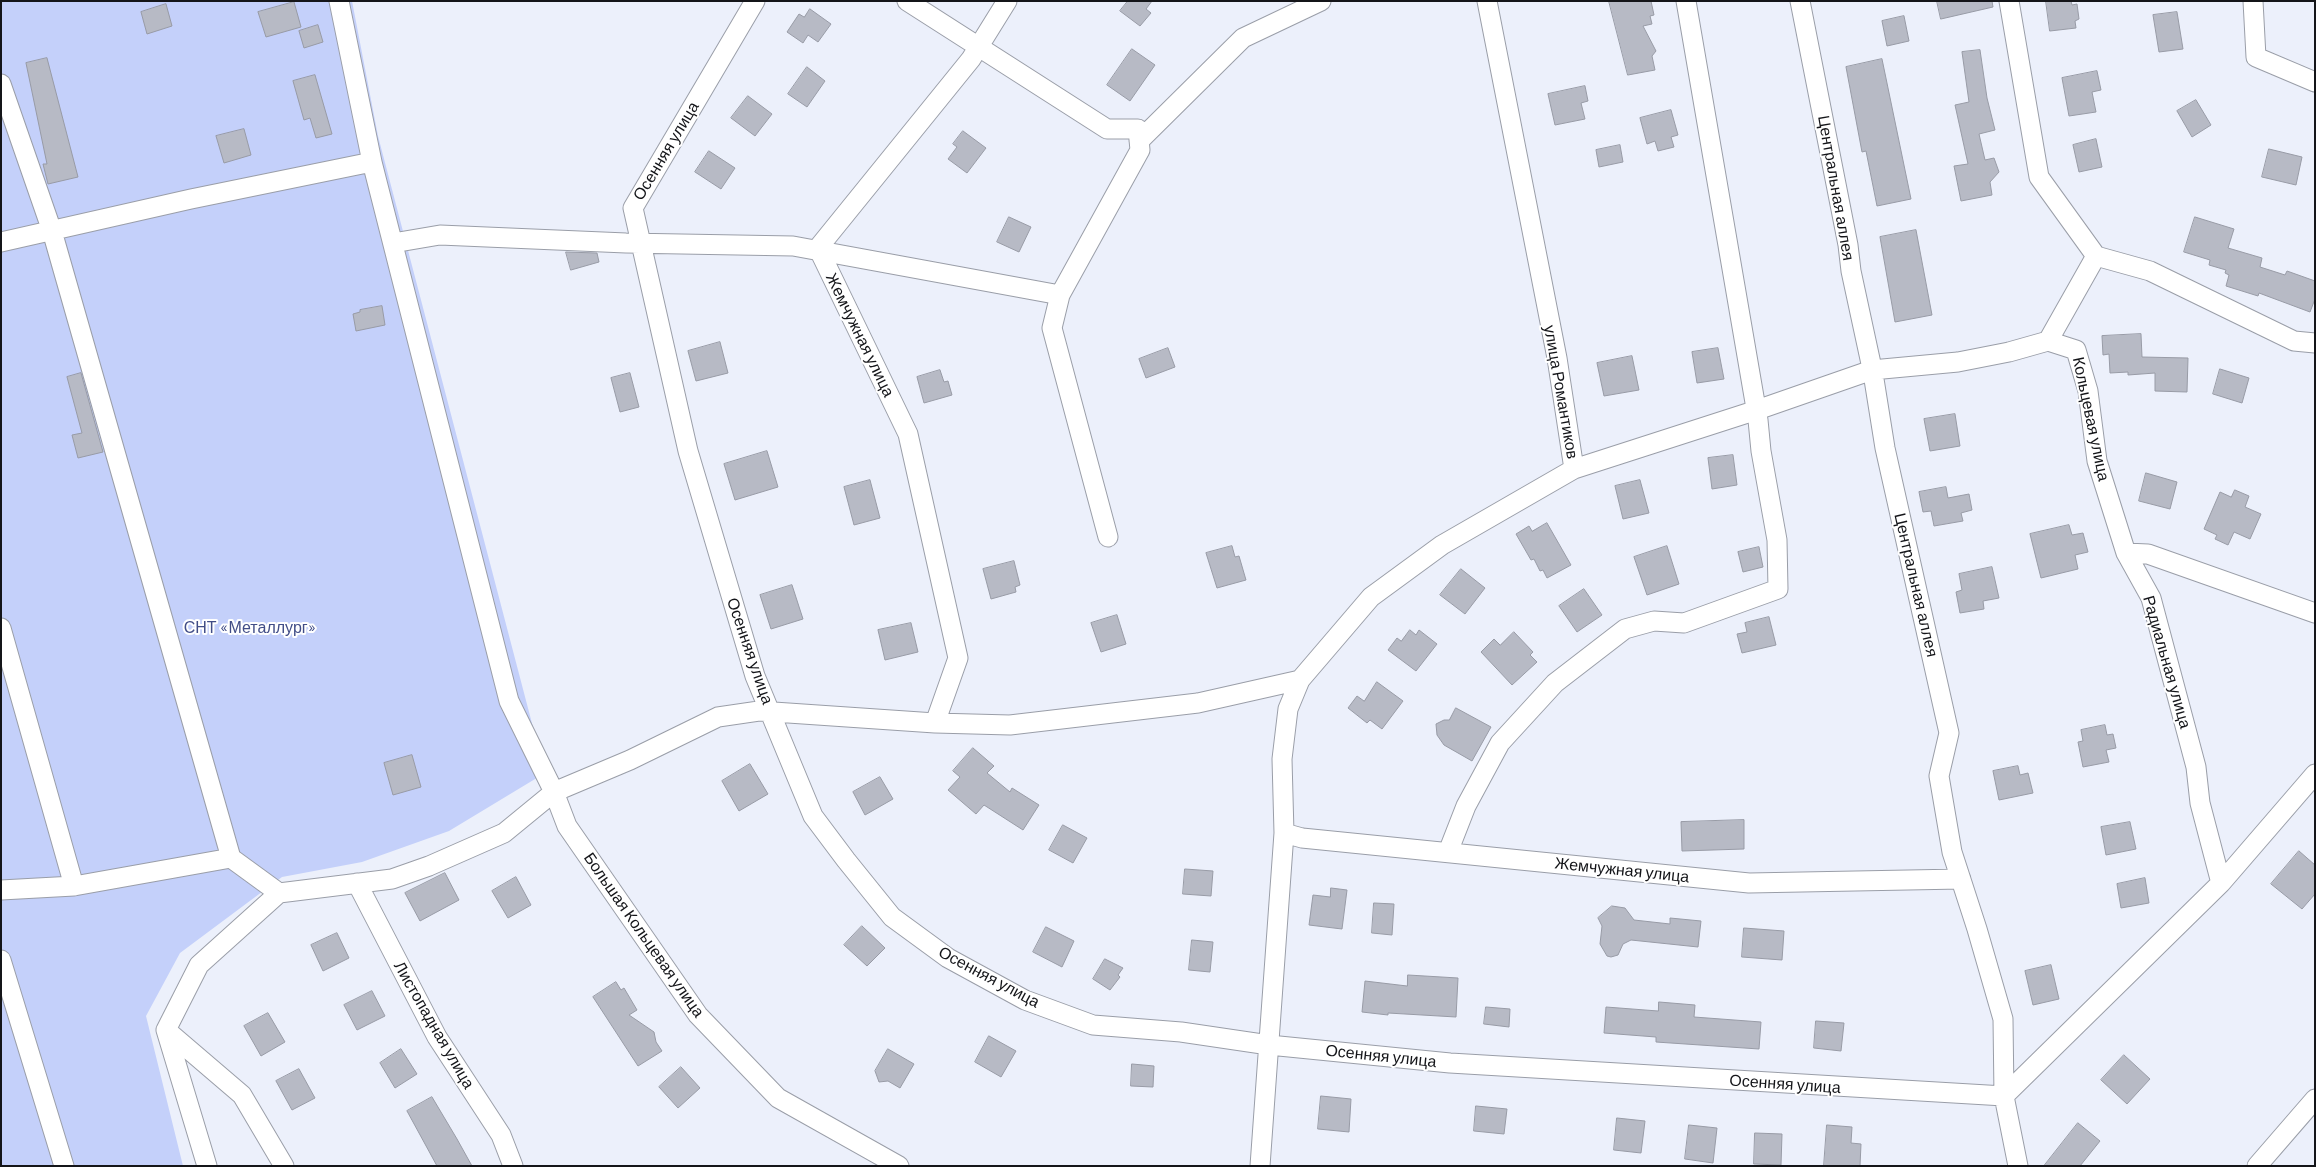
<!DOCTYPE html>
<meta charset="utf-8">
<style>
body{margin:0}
#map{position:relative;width:2316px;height:1167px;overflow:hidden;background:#ecf0fb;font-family:Barlow,sans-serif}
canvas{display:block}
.frame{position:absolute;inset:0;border:2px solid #141519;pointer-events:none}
</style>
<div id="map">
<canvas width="2316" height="1167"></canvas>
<div class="frame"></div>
</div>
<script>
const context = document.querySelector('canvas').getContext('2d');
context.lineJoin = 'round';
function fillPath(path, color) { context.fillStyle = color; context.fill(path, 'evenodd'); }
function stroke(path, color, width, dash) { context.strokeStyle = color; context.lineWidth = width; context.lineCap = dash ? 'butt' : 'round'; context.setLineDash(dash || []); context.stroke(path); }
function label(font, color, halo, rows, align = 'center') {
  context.font = font + ' Barlow,sans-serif'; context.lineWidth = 4; context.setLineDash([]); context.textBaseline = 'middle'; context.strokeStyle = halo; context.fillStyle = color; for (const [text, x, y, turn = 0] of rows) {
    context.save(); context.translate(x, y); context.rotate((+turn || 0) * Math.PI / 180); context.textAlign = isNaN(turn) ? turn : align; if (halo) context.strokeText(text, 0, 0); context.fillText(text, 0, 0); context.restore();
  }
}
fillPath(new Path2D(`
 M 1,1 L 352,1 L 378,136 L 545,773 L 449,831 L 362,862 L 282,877 L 180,953 L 146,1016 L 183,1166 L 1,1166 Z`), '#c4d0fa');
const building = new Path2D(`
 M 1128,1 L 1152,1 L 1146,9 L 1151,13 L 1140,26 L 1120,11 Z
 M 1609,1 L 1651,1 L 1654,15 L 1650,16 L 1652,24 L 1643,26 L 1656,51 L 1652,56 L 1655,70 L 1628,75 Z
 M 1937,1 L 1992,1 L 1993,7 L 1941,19 Z
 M 2046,1 L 2071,1 L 2072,5 L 2077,4 L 2079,19 L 2075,21 L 2076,28 L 2050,31 Z
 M 294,2 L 301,27 L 266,37 L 258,12 Z
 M 166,4 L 172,26 L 147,34 L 141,12 Z
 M 810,9 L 831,24 L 818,42 L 808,35 L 803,43 L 787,32 L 799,14 L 804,17 Z
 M 2177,12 L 2183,49 L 2159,52 L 2153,15 Z
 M 1904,16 L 1909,41 L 1887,46 L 1882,21 Z
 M 318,25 L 323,42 L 304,48 L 299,31 Z
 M 1132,49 L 1155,65 L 1130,101 L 1107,85 Z
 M 1980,50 L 1987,98 L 1995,130 L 1979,134 L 1985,160 L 1994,158 L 1999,172 L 1990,182 L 1992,195 L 1961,201 L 1954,166 L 1968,164 L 1955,105 L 1969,102 L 1962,52 Z
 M 47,58 L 78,177 L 48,184 L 43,164 L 47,164 L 26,63 Z
 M 1882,59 L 1911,199 L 1877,206 L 1866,151 L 1862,152 L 1846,67 Z
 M 807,67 L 825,81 L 807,107 L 788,94 Z
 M 2097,71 L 2101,90 L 2092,92 L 2096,112 L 2069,116 L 2062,78 Z
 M 315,75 L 332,134 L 316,138 L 310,118 L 304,120 L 293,81 Z
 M 1585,86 L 1588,101 L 1581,103 L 1585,119 L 1555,125 L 1548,94 Z
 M 748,96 L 772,114 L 755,136 L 731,118 Z
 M 2196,100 L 2211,125 L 2192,137 L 2177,111 Z
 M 1671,110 L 1678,135 L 1671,137 L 1674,147 L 1658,151 L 1655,141 L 1647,144 L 1640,118 Z
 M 244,129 L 251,155 L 224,163 L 216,136 Z
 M 963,131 L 986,148 L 967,173 L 948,159 L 957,147 L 953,144 Z
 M 2096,139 L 2102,167 L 2079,172 L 2073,145 Z
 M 1620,145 L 1623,162 L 1599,167 L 1596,150 Z
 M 2269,149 L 2302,157 L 2296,185 L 2262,177 Z
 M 709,151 L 735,168 L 721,189 L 695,172 Z
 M 1009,217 L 1031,227 L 1019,252 L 997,242 Z
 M 2195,217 L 2234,229 L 2228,248 L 2262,258 L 2260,267 L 2285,275 L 2287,271 L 2315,281 L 2315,299 L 2310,312 L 2259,293 L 2258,296 L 2226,286 L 2229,275 L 2225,273 L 2226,270 L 2209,265 L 2210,260 L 2184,252 Z
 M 1916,230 L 1932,315 L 1895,322 L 1880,237 Z
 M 566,252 L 597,253 L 599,262 L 571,270 Z
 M 382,306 L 385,325 L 356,331 L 353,314 L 360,312 L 360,310 Z
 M 2141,334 L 2142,357 L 2188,358 L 2187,392 L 2155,391 L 2155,373 L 2128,375 L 2128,372 L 2110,373 L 2109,354 L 2103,355 L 2102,336 Z
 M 720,342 L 728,373 L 696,381 L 688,351 Z
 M 1168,348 L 1175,367 L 1146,378 L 1139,359 Z
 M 1718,348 L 1724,379 L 1697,383 L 1692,352 Z
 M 1632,356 L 1639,390 L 1604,396 L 1597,363 Z
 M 2220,369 L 2249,378 L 2242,403 L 2213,394 Z
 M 940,370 L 944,382 L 948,381 L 952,395 L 924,403 L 917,377 Z
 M 81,373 L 103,452 L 78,458 L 72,435 L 82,433 L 67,377 Z
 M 630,373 L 639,407 L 620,412 L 611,378 Z
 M 1955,414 L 1960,446 L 1930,451 L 1924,419 Z
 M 767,451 L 778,487 L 735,500 L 724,464 Z
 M 1733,455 L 1737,485 L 1712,489 L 1708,458 Z
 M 2146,473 L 2177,482 L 2170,509 L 2139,501 Z
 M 870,480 L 880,518 L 854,525 L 844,487 Z
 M 1640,480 L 1649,513 L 1623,519 L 1615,486 Z
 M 1946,487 L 1948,498 L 1969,494 L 1972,510 L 1961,513 L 1963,521 L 1934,526 L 1931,511 L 1923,512 L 1919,492 Z
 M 2235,490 L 2249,496 L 2245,507 L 2261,514 L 2250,539 L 2234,532 L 2228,545 L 2215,539 L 2217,535 L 2204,529 L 2220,492 L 2231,497 Z
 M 1547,523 L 1571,565 L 1547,578 L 1543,570 L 1540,571 L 1534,559 L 1531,560 L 1516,534 L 1529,526 L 1532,531 Z
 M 2069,525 L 2072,535 L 2083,533 L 2088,552 L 2075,555 L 2078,569 L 2041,578 L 2030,534 Z
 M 1232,546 L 1235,557 L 1239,556 L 1246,580 L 1217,588 L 1206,553 Z
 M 1667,546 L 1679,584 L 1647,595 L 1634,557 Z
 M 1759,547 L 1763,567 L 1743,572 L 1738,552 Z
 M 1014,561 L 1020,585 L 1015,587 L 1016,592 L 991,599 L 983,569 Z
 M 1992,567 L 1999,598 L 1983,601 L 1984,609 L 1960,613 L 1956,592 L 1962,590 L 1959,574 Z
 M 1461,569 L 1485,588 L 1465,614 L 1440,595 Z
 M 792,585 L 803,619 L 771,629 L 760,595 Z
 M 1584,589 L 1602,615 L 1577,632 L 1559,606 Z
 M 1117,615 L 1126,644 L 1101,652 L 1091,623 Z
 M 1769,617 L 1776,645 L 1742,653 L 1737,634 L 1747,632 L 1745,623 Z
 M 911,623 L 918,652 L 885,660 L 878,630 Z
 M 1410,630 L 1416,635 L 1419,630 L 1437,644 L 1416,671 L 1388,650 L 1397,638 L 1401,641 Z
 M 1514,632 L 1533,652 L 1530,655 L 1537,662 L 1512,685 L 1481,652 L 1494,639 L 1500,645 Z
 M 1377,682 L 1403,701 L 1382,729 L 1370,720 L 1367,723 L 1348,708 L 1357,696 L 1364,701 Z
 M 1456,708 L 1491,727 L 1472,761 L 1444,745 L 1437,735 L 1436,724 L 1444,720 L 1449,720 Z
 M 2105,725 L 2107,735 L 2113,734 L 2116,748 L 2106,750 L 2109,762 L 2083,767 L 2078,742 L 2083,741 L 2081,730 Z
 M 973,748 L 994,766 L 987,773 L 1010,792 L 1012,788 L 1039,805 L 1023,830 L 984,805 L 976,814 L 948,790 L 960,777 L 953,771 Z
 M 412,755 L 421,787 L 393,795 L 384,763 Z
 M 750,764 L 768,794 L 739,811 L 722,781 Z
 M 2018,766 L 2020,775 L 2028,773 L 2033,793 L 1999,800 L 1993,771 Z
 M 880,777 L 893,799 L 865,815 L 853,792 Z
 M 1744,820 L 1744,849 L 1682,851 L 1681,822 Z
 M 2130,822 L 2136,849 L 2106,855 L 2101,827 Z
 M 1063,825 L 1087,838 L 1073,863 L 1049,850 Z
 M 2299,851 L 2315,865 L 2315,894 L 2302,909 L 2271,884 Z
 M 1185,869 L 1213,871 L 1211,896 L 1183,894 Z
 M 445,873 L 459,900 L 420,921 L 405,893 Z
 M 516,877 L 531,905 L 508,918 L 492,891 Z
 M 2145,878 L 2149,903 L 2121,908 L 2117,884 Z
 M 1331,888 L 1347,890 L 1342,929 L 1309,925 L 1313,895 L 1330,897 Z
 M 1374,903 L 1394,904 L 1392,935 L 1372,933 Z
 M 1612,906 L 1625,908 L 1634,920 L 1670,924 L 1670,918 L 1701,921 L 1698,947 L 1631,940 L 1623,944 L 1618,955 L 1611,957 L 1607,956 L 1600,944 L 1602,926 L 1598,918 Z
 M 862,926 L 885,948 L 867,966 L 844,945 Z
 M 1046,927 L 1074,941 L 1062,967 L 1033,952 Z
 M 1744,928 L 1784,931 L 1782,960 L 1742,957 Z
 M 337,933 L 349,958 L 323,971 L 311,945 Z
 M 1192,940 L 1213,942 L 1210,972 L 1189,970 Z
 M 1105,959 L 1123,968 L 1118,975 L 1120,977 L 1110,990 L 1093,979 Z
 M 2051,965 L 2059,999 L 2033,1005 L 2025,971 Z
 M 1408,975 L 1458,978 L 1456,1017 L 1388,1013 L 1388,1015 L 1362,1012 L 1365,981 L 1407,986 Z
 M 616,982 L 621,990 L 624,988 L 637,1010 L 629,1015 L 654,1032 L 656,1042 L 662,1051 L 638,1066 L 593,997 Z
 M 372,991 L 385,1016 L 357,1030 L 344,1005 Z
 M 1659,1002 L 1695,1005 L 1694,1017 L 1761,1022 L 1759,1049 L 1656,1042 L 1656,1037 L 1604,1033 L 1606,1007 L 1658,1011 Z
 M 1486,1007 L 1510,1009 L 1509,1027 L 1484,1024 Z
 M 268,1013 L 285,1042 L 261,1056 L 244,1026 Z
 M 1816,1021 L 1844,1023 L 1841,1051 L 1814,1048 Z
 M 989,1036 L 1016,1051 L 1001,1077 L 975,1062 Z
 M 401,1049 L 417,1074 L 395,1088 L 380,1063 Z
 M 888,1049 L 914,1064 L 900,1088 L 888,1081 L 879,1082 L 875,1071 Z
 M 2124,1055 L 2150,1079 L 2127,1104 L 2101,1080 Z
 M 1132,1064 L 1154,1066 L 1153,1087 L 1131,1086 Z
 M 681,1067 L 700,1088 L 678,1108 L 659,1087 Z
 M 299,1069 L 315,1098 L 292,1110 L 276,1081 Z
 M 1321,1096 L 1351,1099 L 1349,1132 L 1318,1129 Z
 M 432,1097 L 457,1139 L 472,1166 L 437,1166 L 407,1111 Z
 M 1476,1106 L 1507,1109 L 1504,1134 L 1474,1131 Z
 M 1617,1118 L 1645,1121 L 1641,1153 L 1614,1150 Z
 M 2078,1123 L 2100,1141 L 2080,1166 L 2044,1166 Z
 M 1689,1125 L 1717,1128 L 1713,1163 L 1685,1159 Z
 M 1827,1125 L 1852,1127 L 1851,1143 L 1861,1144 L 1860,1166 L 1824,1166 Z
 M 1755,1133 L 1782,1134 L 1781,1165 L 1754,1164 Z`);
fillPath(building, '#b7bac5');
stroke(building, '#989ba6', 1);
const minor = new Path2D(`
 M 339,1 L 372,162 L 509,701 L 554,792 L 567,826 L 698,1015 L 778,1098 L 899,1166
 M 755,1 L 633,208 L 688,451 L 755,676 L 813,816 L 846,860 L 892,917 L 948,958 L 1025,1000 L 1093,1025 L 1181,1032 L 1269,1045 L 1450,1063 L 2004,1096 L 2221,883 L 2315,774
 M 907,1 L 1107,129 L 1138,129 L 1140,150 L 1060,295 L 1052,328 L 1108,537
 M 1800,1 L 1848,245 L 1851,271 L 1873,373 L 1885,448 L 1949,733 L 1939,776 L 1952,852 L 1977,929 L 2003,1019 L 2004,1096 L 2018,1166
 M 2009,1 L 2039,177 L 2096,256 L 2150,271 L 2294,341 L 2315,343
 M 2253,1 L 2256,57 L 2315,82
 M 1,84 L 52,231 L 231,858
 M 1139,141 L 1243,38 L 1321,1
 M 1,242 L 191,199 L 372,162
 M 393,243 L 440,235 L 626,243 L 793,246 L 1060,295
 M 2096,256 L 2048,341 L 2076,350 L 2088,391 L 2097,461 L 2126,553 L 2151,598 L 2196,767 L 2200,803 L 2221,883
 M 1574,469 L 1757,410 L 1872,370 L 1958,362 L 2009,352 L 2048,341
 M 2126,553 L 2148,554 L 2315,613
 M 1,628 L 74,886
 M 935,723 L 958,658 L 908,434 L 818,248 L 971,59 L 1007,1
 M 1284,833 L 1302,838 L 1749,883 L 1961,879
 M 1448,852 L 1466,806 L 1500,743 L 1555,683 L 1625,629 L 1654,621 L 1684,623 L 1778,589 L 1777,540 L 1761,451 L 1758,420 L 1686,1
 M 357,883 L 437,1037 L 501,1135 L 513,1166
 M 1,890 L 74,886 L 231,858 L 279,893
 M 1,960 L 64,1166
 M 166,1030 L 242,1095 L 284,1166
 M 207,1166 L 166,1030 L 199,965 L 279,893 L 392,879 L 429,866 L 504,833 L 554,792 L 630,760 L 718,717 L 759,711 L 935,723 L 1010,725 L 1198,703 L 1300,680
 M 1260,1166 L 1284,833 L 1282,759 L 1288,709 L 1300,680 L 1371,597 L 1442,545 L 1574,469 L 1557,358 L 1487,1
 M 2257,1166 L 2315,1099`);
stroke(minor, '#9a9ea8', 21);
stroke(minor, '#fff', 19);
label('16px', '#141519', '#fff', [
 ["Осенняя улица",666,151,-59],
 ["Центральная аллея",1836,188,80],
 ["Жемчужная улица",860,335,64],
 ["улица Романтиков",1561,392,80],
 ["Кольцевая улица",2091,419,78],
 ["Центральная аллея",1916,585,77],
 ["Осенняя улица",750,651,71],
 ["Радиальная улица",2167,662,74],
 ["Жемчужная улица",1622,870,6],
 ["Большая Кольцевая улица",644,935,55],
 ["Осенняя улица",989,977,28],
 ["Листопадная улица",434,1025,60],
 ["Осенняя улица",1381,1056,6],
 ["Осенняя улица",1785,1084,4]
]);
label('16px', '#414d87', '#fff', [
 ["СНТ «Металлург»",250,628]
]);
</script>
